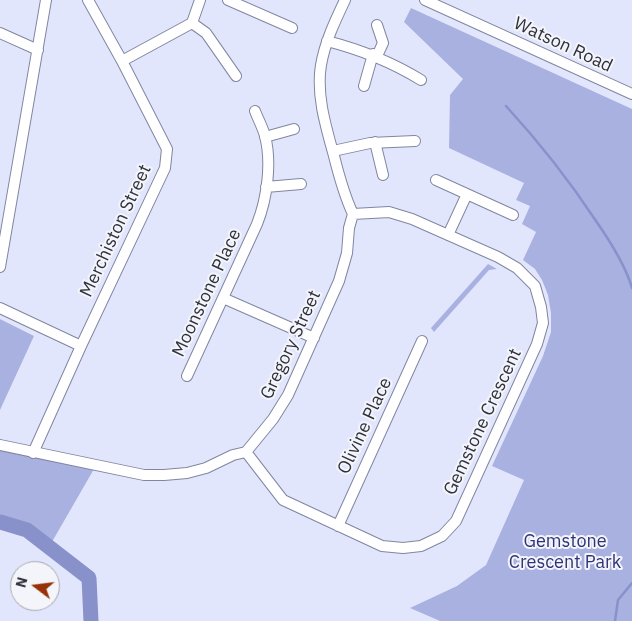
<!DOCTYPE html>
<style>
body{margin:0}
#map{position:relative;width:632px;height:621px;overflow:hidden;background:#e2e6fd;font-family:"IBM Plex Sans",sans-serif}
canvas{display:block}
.north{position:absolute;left:10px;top:561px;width:50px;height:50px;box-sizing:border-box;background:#f3f5fa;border:1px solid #a5a7ae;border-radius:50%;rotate:285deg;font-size:14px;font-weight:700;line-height:20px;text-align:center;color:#2f313c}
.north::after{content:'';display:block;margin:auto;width:18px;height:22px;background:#973107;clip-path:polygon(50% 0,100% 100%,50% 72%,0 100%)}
</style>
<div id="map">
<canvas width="632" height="621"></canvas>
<div class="north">N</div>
</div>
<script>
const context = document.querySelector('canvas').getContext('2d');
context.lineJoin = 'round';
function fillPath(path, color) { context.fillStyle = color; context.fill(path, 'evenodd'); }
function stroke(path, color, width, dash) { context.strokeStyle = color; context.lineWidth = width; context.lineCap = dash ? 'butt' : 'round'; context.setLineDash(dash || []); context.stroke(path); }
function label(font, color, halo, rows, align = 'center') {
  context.font = font + ' "IBM Plex Sans",sans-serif'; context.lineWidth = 4; context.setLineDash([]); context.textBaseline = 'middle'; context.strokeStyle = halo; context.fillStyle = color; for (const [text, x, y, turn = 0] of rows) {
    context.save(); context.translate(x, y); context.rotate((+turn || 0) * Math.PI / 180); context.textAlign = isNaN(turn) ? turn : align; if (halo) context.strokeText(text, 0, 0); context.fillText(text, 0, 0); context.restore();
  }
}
fillPath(new Path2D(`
 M 411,8 L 632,109 L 632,621 L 440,621 L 410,608 L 457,586 L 486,565 L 524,480 L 492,466 L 543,356 L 551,332 L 551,313 L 548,295 L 542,280 L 535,269 L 523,260 L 536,232 L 522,224 L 530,206 L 516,200 L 524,183 L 449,148 L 450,95 L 463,79 L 404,22 Z
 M 488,264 L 497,269 L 489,270 L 434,332 L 431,328 Z
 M 0,319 L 34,336 L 0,410 Z
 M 0,451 L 94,469 L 49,547 L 27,530 L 0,522 Z`), '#a9b1e1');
stroke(new Path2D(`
 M 506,106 C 539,142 569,180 596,221 C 610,241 625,264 632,288
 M 615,621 L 618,600 L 632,583`), '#8891ca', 2.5);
stroke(new Path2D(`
 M 0,522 L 27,530 L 89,578 L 91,621`), '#8891ca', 15);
const minor = new Path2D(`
 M 228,0 L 292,28
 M 425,0 L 632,94
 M 192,23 L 206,33 L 236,76
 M 192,23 L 200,0
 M 0,33 L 38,50
 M 327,41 C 362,50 390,61 421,80
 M 377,56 L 383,43 L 377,25
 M 122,61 L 192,23
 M 364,86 L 373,54
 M 265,137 L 294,129
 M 375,142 L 383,175
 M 333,151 L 370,143 L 415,141
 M 436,180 L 513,215
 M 266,187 L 301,184
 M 448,235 L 467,194
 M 0,267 L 46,0
 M 223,298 L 314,338
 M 0,308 L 81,346
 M 187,376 L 257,224 C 267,199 272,163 265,136 C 263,128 258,119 255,111
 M 0,445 L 144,475 L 164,475 L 187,473 L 206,468 L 233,455 L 246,452 L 273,419 L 288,395 L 339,281 L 347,253 L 349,228 L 353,214 C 344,195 339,176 334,156 C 326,127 316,95 321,65 C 325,42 335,21 345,0
 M 246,452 L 283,500 L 382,546 L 403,548 L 421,546 L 442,536 L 456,521 L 537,344 L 543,323 L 541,307 L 535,286 L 517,268 L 498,257 L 412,219 L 389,212 L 353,214
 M 33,453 L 81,346 L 165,168 L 167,149 L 122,61 L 88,0
 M 338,526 L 422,341`);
stroke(minor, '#8186a0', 12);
stroke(minor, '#fff', 10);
label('18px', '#2f313c', '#f3f5fa', [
 ["Watson Road",563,45,25],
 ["Merchiston Street",116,231,-65],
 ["Moonstone Place",207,293,-65],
 ["Gregory Street",291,345,-65],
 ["Gemstone Crescent",483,422,-65],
 ["Olivine Place",365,426,-65]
]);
label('18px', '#303378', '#f3f5fa', [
 ["Gemstone",565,542],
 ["Crescent Park",565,563]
]);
</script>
